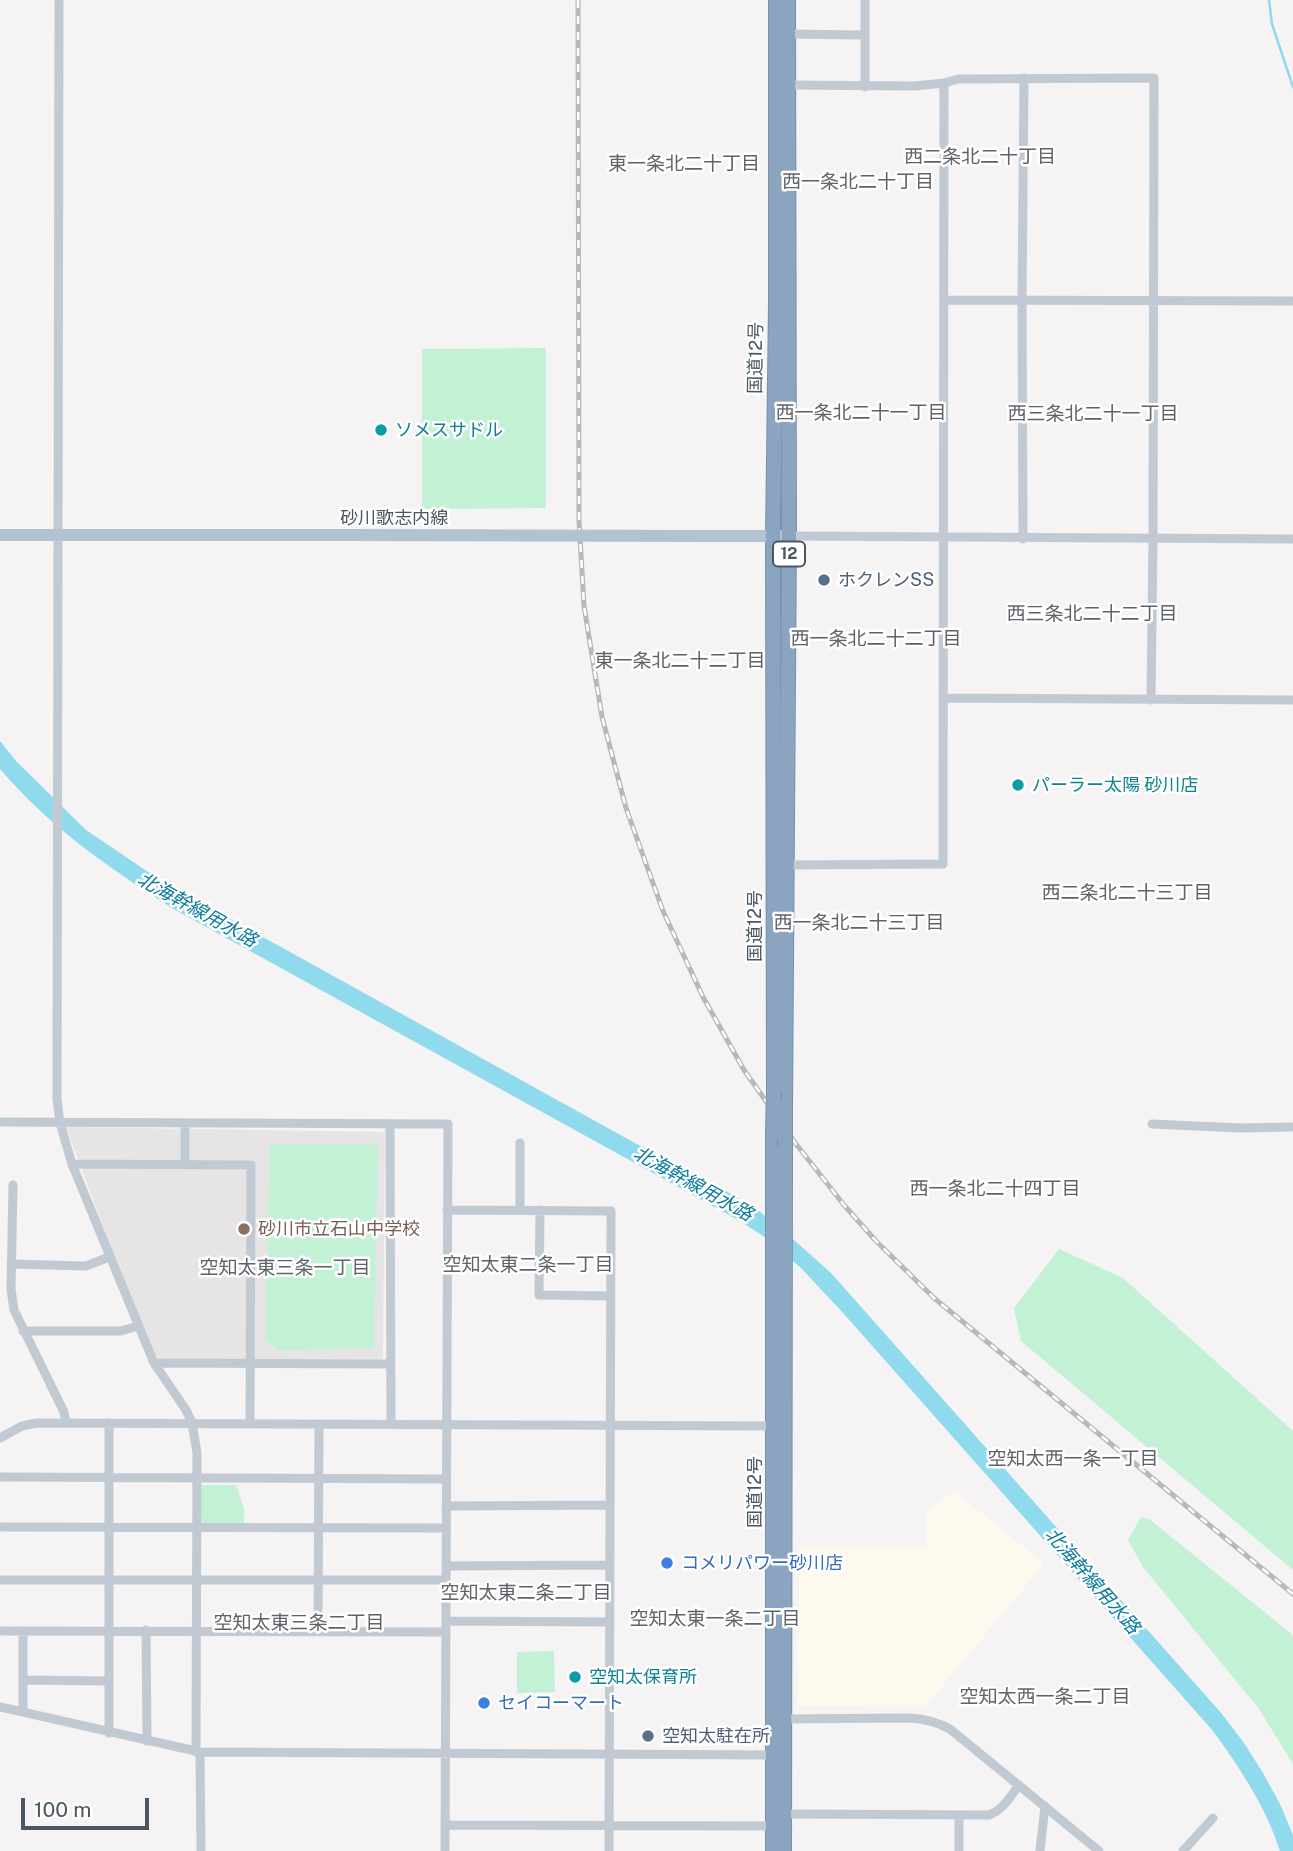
<!DOCTYPE html>
<meta charset="utf-8">
<style>
body{margin:0}
#map{position:relative;width:1293px;height:1851px;overflow:hidden;background:#f5f3f3;font-family:"Public Sans",sans-serif}
canvas{display:block}
.scale{position:absolute;left:21px;top:1798px;width:128px;height:32px;box-sizing:border-box;border:4px solid #4a5661;border-top:0;padding-left:9px;font-size:21px;line-height:24px;white-space:nowrap;color:#4a5661;-webkit-text-stroke:5px #fff;paint-order:stroke}
</style>
<div id="map">
<canvas width="1293" height="1851"></canvas>
<div class="scale">100 m</div>
</div>
<script>
const context = document.querySelector('canvas').getContext('2d');
context.lineJoin = 'round';
function fillPath(path, color) { context.fillStyle = color; context.fill(path, 'evenodd'); }
function stroke(path, color, width, dash) { context.strokeStyle = color; context.lineWidth = width; context.lineCap = dash ? 'butt' : 'round'; context.setLineDash(dash || []); context.stroke(path); }
function label(font, color, halo, rows, align = 'center') {
  context.font = font + ' "Public Sans","Noto Sans JP",sans-serif'; context.lineWidth = 5; context.setLineDash([]); context.textBaseline = 'middle'; context.strokeStyle = halo; context.fillStyle = color; for (const [text, x, y, turn = 0] of rows) {
    context.save(); context.translate(x, y); context.rotate((+turn || 0) * Math.PI / 180); context.textAlign = isNaN(turn) ? turn : align; if (halo) context.strokeText(text, 0, 0); context.fillText(text, 0, 0); context.restore();
  }
}
fillPath(new Path2D(`
 M 955,1491 L 1044,1564 L 925,1707 L 797,1706 L 799,1547 L 927,1547 L 927,1510 Z`), '#fdf9ef');
fillPath(new Path2D(`
 M 66,1127 L 385,1132 L 383,1359 L 156,1359 L 140,1326 Z`), '#e6e4e5');
fillPath(new Path2D(`
 M 546,348 L 546,508 L 422,509 L 422,349 Z
 M 270,1144 L 378,1144 L 374,1348 L 278,1350 L 265,1340 Z
 M 1059,1249 L 1123,1278 L 1293,1431 L 1293,1570 L 1021,1341 L 1014,1308 Z
 M 201,1485 L 236,1485 L 244,1508 L 244,1524 L 201,1524 Z
 M 1141,1517 L 1149,1519 L 1293,1635 L 1293,1764 L 1259,1709 L 1143,1567 L 1128,1540 Z
 M 554,1651 L 555,1692 L 517,1693 L 517,1652 Z`), '#c3f1d5');
fillPath(new Path2D(`
 M 0,741 L 16,761 L 86,830 L 160,880 L 633,1142 L 726,1191 L 759,1211 L 794,1240 L 831,1273 L 1222,1714 L 1244,1743 L 1263,1773 L 1280,1804 L 1293,1835 L 1293,1851 L 1280,1851 C 1266,1807 1240,1768 1213,1731 L 844,1314 L 801,1268 L 763,1236 L 740,1221 L 172,908 C 106,866 51,828 0,769 Z`), '#90daee');
stroke(new Path2D(`
 M 1269,0 L 1272,24 L 1293,87`), '#90daee', 2.5);
const highway = new Path2D(`
 M 774,1092 L 773,536 L 776,305 L 776,0
 M 785,1107 L 789,536 L 788,0
 M 773,1851 L 773,1133
 M 784,1851 L 785,1148`);
stroke(highway, '#7690ad', 16);
stroke(new Path2D(`
 M 59,0 L 57,1099 L 60,1123 L 72,1164 L 154,1363 L 186,1410 L 192,1423 L 197,1453 L 196,1752
 M 865,0 L 865,87
 M 783,34 L 865,35
 M 784,85 L 915,86 L 944,83 L 958,79 L 1154,78 L 1153,539 L 1151,700
 M 944,300 L 1293,301
 M 789,536 L 1293,539
 M 1023,539 L 1022,300 L 1024,78
 M 943,698 L 1293,700
 M 786,865 L 943,864 L 944,83
 M 0,1122 L 448,1124 L 445,1851
 M 185,1123 L 185,1165
 M 390,1124 L 391,1424
 M 1152,1124 L 1240,1128 L 1293,1127
 M 520,1143 L 520,1210
 M 72,1164 L 251,1165 L 250,1424
 M 13,1185 L 11,1289 L 14,1310 L 64,1412 L 66,1423
 M 447,1210 L 611,1211 L 609,1851
 M 540,1210 L 539,1295 L 611,1296
 M 11,1264 L 86,1266 L 109,1257
 M 23,1331 L 121,1331 L 138,1326
 M 154,1363 L 390,1364
 M 0,1438 L 22,1426 L 37,1423 L 775,1426
 M 0,1477 L 446,1479
 M 446,1506 L 610,1505
 M 0,1527 L 446,1528
 M 446,1566 L 610,1565
 M 0,1580 L 446,1580
 M 446,1621 L 610,1622
 M 146,1630 L 147,1741
 M 0,1631 L 446,1632
 M 318,1631 L 319,1424
 M 23,1680 L 109,1681
 M 0,1707 L 200,1752 L 775,1755
 M 23,1712 L 23,1631
 M 779,1719 L 911,1718 C 925,1719 937,1722 950,1729 L 1099,1851
 M 109,1733 L 109,1423
 M 200,1752 L 201,1851
 M 784,1814 L 989,1815 C 1003,1810 1010,1797 1019,1785
 M 445,1825 L 773,1826
 M 959,1851 L 959,1815
 M 1040,1851 L 1045,1806
 M 1183,1851 L 1213,1818`), '#c1cad2', 9);
stroke(new Path2D(`
 M 0,535 L 348,535
 M 711,536 L 789,536`), '#b3c2d1', 12);
stroke(highway, '#8ba5c1', 14);
const rail = new Path2D(`
 M 578,0 L 579,520 L 584,606 L 602,717 L 626,808 L 663,911 L 703,997 L 744,1070 L 796,1144 L 844,1205 L 875,1240 L 934,1298 L 1293,1594`);
stroke(rail, '#b5b8bd', 5);
stroke(rail, '#fff', 2.5, [8]);
const highwayBridge = new Path2D(`
 M 773,1133 L 774,1092
 M 785,1148 L 785,1107`);
stroke(highwayBridge, '#7690ad', 16, []);
stroke(new Path2D(`
 M 348,535 L 711,536`), '#b3c2d1', 12);
stroke(highwayBridge, '#8ba5c1', 14);
for (const [x, y, r, color] of [
 [381,430,7,"#0f9aa8"],
 [824,580,7,"#5c6f8a"],
 [1018,785,7,"#0f9aa8"],
 [244,1229,7,"#8d6e63"],
 [667,1563,7,"#3f7fe0"],
 [575,1677,7,"#0f9aa8"],
 [484,1703,7,"#3f7fe0"],
 [648,1736,7,"#5c6f8a"]
]) { const dot = new Path2D(); dot.arc(x, y, r, 0, 2 * Math.PI); context.fillStyle = color; context.fill(dot); stroke(dot, '#fff', 2.5); }
for (const [x, y, w] of [
 [789,554,32]
]) { const box = new Path2D(); box.roundRect(x - w / 2, y - 12.5, w, 25, 5); context.fillStyle = '#fff'; context.fill(box); stroke(box, '#4a5661', 2); }
label('bold 16px', '#4a5661', null, [
 ["12",789,554]
]);
label('18px', '#4a5661', '#fff', [
 ["国道12号",756,358,-89],
 ["砂川歌志内線",394,518],
 ["国道12号",755,926,-90],
 ["国道12号",755,1492,-90]
]);
label('18px', '#0d838f', '#fff', [
 ["ソメスサドル",395,430],
 ["パーラー太陽 砂川店",1032,785],
 ["空知太保育所",589,1677]
], 'left');
label('18px', '#4e5e75', '#fff', [
 ["ホクレンSS",838,580],
 ["空知太駐在所",662,1736]
], 'left');
label('18px', '#785e54', '#fff', [
 ["砂川市立石山中学校",258,1229]
], 'left');
label('18px', '#366cbe', '#fff', [
 ["コメリパワー砂川店",681,1563],
 ["セイコーマート",498,1703]
], 'left');
label('19px', '#5f6368', '#fff', [
 ["西二条北二十丁目",980,157],
 ["東一条北二十丁目",684,164],
 ["西一条北二十丁目",858,182],
 ["西一条北二十一丁目",861,413],
 ["西三条北二十一丁目",1093,414],
 ["西三条北二十二丁目",1092,614],
 ["西一条北二十二丁目",876,639],
 ["東一条北二十二丁目",680,661],
 ["西二条北二十三丁目",1127,893],
 ["西一条北二十三丁目",859,923],
 ["西一条北二十四丁目",995,1189],
 ["空知太東二条一丁目",528,1265],
 ["空知太東三条一丁目",285,1268],
 ["空知太西一条一丁目",1073,1459],
 ["空知太東二条二丁目",526,1593],
 ["空知太東一条二丁目",715,1619],
 ["空知太東三条二丁目",299,1623],
 ["空知太西一条二丁目",1045,1697]
]);
label('italic 19px', '#0c7c9b', '#fff', [
 ["北海幹線用水路",197,910,29],
 ["北海幹線用水路",693,1184,29],
 ["北海幹線用水路",1092,1581,49]
]);
</script>
